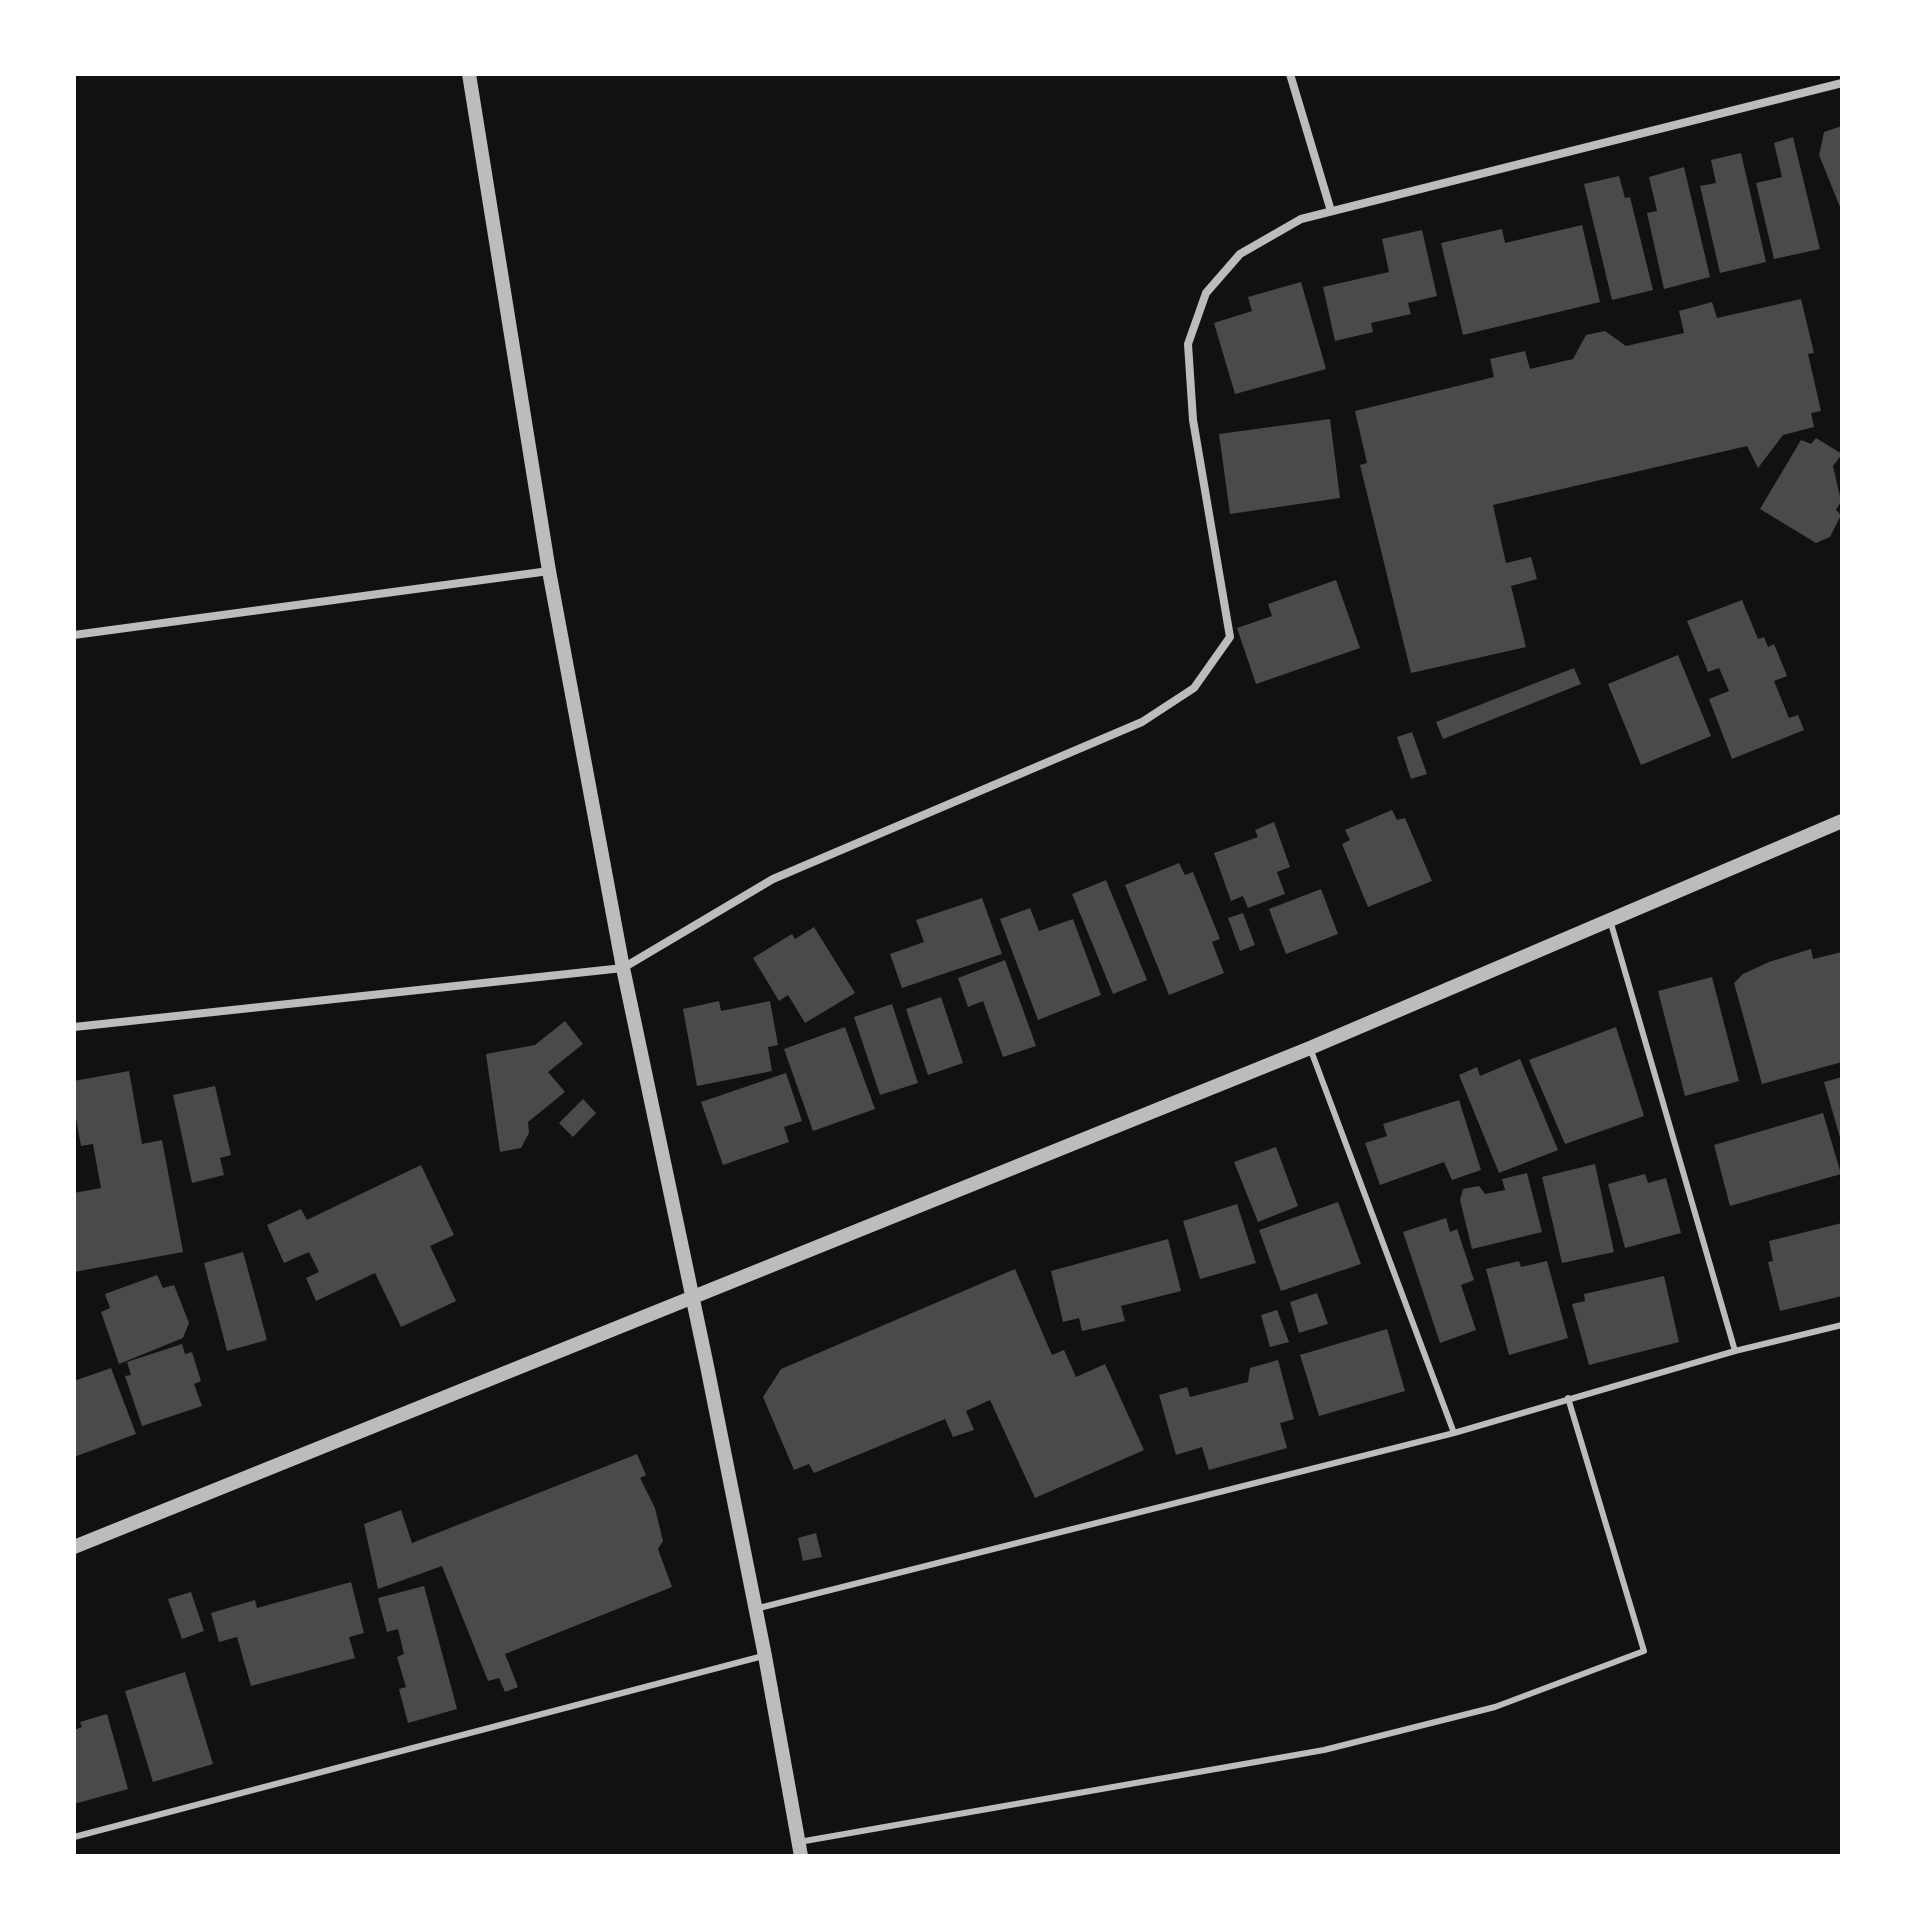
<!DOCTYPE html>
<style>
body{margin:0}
#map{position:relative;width:1916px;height:1930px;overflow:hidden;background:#111;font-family:"Fira Sans",sans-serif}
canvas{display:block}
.frame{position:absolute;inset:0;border:76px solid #fff;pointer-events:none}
</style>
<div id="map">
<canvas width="1916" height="1930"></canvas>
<div class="frame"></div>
</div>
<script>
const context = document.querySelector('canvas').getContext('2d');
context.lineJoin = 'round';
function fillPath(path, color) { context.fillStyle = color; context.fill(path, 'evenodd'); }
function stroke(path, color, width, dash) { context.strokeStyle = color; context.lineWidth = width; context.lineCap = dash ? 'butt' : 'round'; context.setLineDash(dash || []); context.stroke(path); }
fillPath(new Path2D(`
 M 1842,126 L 1842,212 L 1819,155 L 1824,132 Z
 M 1793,137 L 1820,249 L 1774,259 L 1756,183 L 1782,177 L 1774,143 Z
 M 1741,153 L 1766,262 L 1720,273 L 1700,186 L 1716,183 L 1711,160 Z
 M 1684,167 L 1710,277 L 1664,289 L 1647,213 L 1657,211 L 1649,177 Z
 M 1619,176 L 1625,198 L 1630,197 L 1653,290 L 1612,300 L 1584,184 Z
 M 1582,225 L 1600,302 L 1463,335 L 1441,243 L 1502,229 L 1505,243 Z
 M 1422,230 L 1437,296 L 1408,303 L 1411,314 L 1371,323 L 1373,332 L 1335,341 L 1323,287 L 1389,272 L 1382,239 Z
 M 1301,282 L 1326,369 L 1235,394 L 1214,323 L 1252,311 L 1248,297 Z
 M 1801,299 L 1814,353 L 1808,354 L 1821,411 L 1811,413 L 1814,427 L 1783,435 L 1758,468 L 1747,446 L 1493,505 L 1506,563 L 1531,557 L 1537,579 L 1511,586 L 1526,647 L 1411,673 L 1360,465 L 1367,463 L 1355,411 L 1494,377 L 1490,359 L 1525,351 L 1530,369 L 1573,359 L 1586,335 L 1605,331 L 1626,346 L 1684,333 L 1679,311 L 1712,302 L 1717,318 Z
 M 1330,419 L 1340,498 L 1230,514 L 1219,434 Z
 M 1816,438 L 1842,454 L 1833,466 L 1841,501 L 1836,510 L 1841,515 L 1830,537 L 1816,543 L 1760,509 L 1801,440 L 1811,444 Z
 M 1336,580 L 1360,648 L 1256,684 L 1237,628 L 1272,616 L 1268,604 Z
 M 1742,600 L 1758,639 L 1764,637 L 1768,647 L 1774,644 L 1787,676 L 1774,681 L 1789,718 L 1798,715 L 1804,730 L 1732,759 L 1709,699 L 1729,691 L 1719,668 L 1708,672 L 1687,621 Z
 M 1678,655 L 1711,736 L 1641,765 L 1608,684 Z
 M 1574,668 L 1581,684 L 1443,739 L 1436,722 Z
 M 1412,732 L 1427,774 L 1411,779 L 1397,737 Z
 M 1392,810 L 1397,820 L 1405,818 L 1432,881 L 1368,907 L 1342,844 L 1350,840 L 1345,830 Z
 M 1274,822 L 1290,867 L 1277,872 L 1285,894 L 1248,908 L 1243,896 L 1231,901 L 1214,853 L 1258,837 L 1255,830 Z
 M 1179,863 L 1185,875 L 1193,872 L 1220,939 L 1212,942 L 1224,973 L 1169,995 L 1125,885 Z
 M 1106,880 L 1147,980 L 1113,994 L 1072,894 Z
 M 1321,889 L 1338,934 L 1286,954 L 1269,909 Z
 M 982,898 L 1002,954 L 902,988 L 890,954 L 924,942 L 916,920 Z
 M 1030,908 L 1039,931 L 1073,919 L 1101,995 L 1038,1020 L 1000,919 Z
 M 1243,913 L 1255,945 L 1240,951 L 1228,918 Z
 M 814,927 L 855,993 L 805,1023 L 788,995 L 779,1001 L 753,958 L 792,934 L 795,939 Z
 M 1811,949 L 1813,959 L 1842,952 L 1842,1062 L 1762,1084 L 1734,983 L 1743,974 L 1769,962 Z
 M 1005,960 L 1036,1046 L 1003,1057 L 983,1001 L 968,1007 L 958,978 Z
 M 1712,977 L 1739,1081 L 1685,1096 L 1658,991 Z
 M 941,997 L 963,1063 L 928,1075 L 906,1009 Z
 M 719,1001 L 721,1011 L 770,1001 L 778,1045 L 768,1047 L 772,1071 L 697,1086 L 683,1009 Z
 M 892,1004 L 918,1083 L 880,1095 L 854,1017 Z
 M 565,1021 L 583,1044 L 548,1072 L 565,1092 L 528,1122 L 529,1133 L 521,1148 L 500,1152 L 486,1054 L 535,1045 Z
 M 845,1027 L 875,1109 L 813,1131 L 784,1049 Z
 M 1616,1027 L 1644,1116 L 1565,1144 L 1529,1060 Z
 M 1520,1059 L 1558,1150 L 1499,1173 L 1459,1075 L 1477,1067 L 1480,1076 Z
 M 129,1071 L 142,1144 L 162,1140 L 183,1252 L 74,1272 L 74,1193 L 101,1188 L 93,1144 L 81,1146 L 74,1107 L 74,1081 Z
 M 786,1073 L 802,1121 L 784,1127 L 789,1142 L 723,1165 L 701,1102 Z
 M 1842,1077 L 1842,1141 L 1841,1141 L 1824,1082 Z
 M 215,1086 L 231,1155 L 220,1158 L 224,1175 L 192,1183 L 173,1095 Z
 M 583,1099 L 596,1113 L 573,1137 L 559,1123 Z
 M 1459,1100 L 1481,1170 L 1452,1180 L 1444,1162 L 1380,1185 L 1365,1143 L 1387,1136 L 1383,1124 Z
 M 1823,1113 L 1841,1174 L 1730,1206 L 1714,1145 Z
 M 1276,1147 L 1298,1206 L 1258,1222 L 1234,1162 Z
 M 1595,1164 L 1614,1252 L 1562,1263 L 1542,1177 Z
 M 421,1165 L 454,1235 L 430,1246 L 456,1301 L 401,1327 L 375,1273 L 316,1301 L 306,1278 L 319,1272 L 309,1252 L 284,1263 L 267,1225 L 301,1209 L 307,1220 Z
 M 1527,1173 L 1542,1232 L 1472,1249 L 1460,1200 L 1463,1189 L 1479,1186 L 1485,1194 L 1505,1190 L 1502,1179 Z
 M 1645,1174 L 1648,1183 L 1666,1178 L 1681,1233 L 1625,1248 L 1608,1184 Z
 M 1338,1202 L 1361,1264 L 1281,1291 L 1259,1230 Z
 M 1237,1204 L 1256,1263 L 1200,1279 L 1183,1221 Z
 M 1446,1218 L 1450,1232 L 1457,1229 L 1474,1280 L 1461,1285 L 1476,1330 L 1440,1343 L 1403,1232 Z
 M 1842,1223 L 1842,1296 L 1780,1311 L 1768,1262 L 1773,1261 L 1769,1241 Z
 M 1168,1239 L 1181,1291 L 1121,1306 L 1125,1321 L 1082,1331 L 1079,1318 L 1063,1322 L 1051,1271 Z
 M 243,1252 L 267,1340 L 227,1351 L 204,1263 Z
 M 1519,1261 L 1521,1267 L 1547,1261 L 1568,1338 L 1509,1355 L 1486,1269 Z
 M 1015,1269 L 1052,1355 L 1064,1350 L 1076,1377 L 1105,1364 L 1144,1450 L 1035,1498 L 990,1400 L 966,1411 L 974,1430 L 953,1437 L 945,1419 L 814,1473 L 809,1464 L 794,1470 L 763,1397 L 781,1369 Z
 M 157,1275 L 163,1288 L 174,1285 L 189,1323 L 183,1338 L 119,1364 L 101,1312 L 110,1308 L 105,1294 Z
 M 1664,1276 L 1679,1342 L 1589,1365 L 1572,1304 L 1585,1301 L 1584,1294 Z
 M 1317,1293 L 1328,1324 L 1299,1333 L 1290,1302 Z
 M 1277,1310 L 1289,1342 L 1270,1347 L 1261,1315 Z
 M 1387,1329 L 1405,1391 L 1319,1416 L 1300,1355 Z
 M 182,1344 L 185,1354 L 192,1352 L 201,1381 L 194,1384 L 202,1406 L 142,1426 L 125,1376 L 131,1375 L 127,1362 Z
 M 1278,1360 L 1294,1419 L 1280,1423 L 1287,1448 L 1209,1470 L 1202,1447 L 1176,1455 L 1159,1395 L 1187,1387 L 1190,1397 L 1248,1382 L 1250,1368 Z
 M 111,1368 L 136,1434 L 74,1457 L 74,1381 Z
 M 637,1454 L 646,1475 L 640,1478 L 655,1508 L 663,1541 L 658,1549 L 672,1587 L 505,1654 L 518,1687 L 505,1692 L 499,1678 L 488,1681 L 442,1566 L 378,1589 L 364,1524 L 401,1510 L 412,1543 Z
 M 816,1533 L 822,1557 L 803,1561 L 798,1538 Z
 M 351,1582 L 364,1633 L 349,1637 L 355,1658 L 251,1686 L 237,1637 L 219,1642 L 211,1613 L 255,1600 L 257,1608 Z
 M 424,1586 L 457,1709 L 408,1723 L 399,1689 L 406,1687 L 397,1657 L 404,1654 L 398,1629 L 387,1632 L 378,1598 Z
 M 191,1592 L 204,1631 L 182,1639 L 168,1599 Z
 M 185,1672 L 213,1764 L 153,1782 L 125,1691 Z
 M 107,1714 L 128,1789 L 74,1804 L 74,1730 L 82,1727 L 80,1722 Z`), '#4a4a4a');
stroke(new Path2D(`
 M 1610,920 L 1735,1351
 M 1310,1048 L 1454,1433
 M 755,1609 L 1454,1433 L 1735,1351 L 1842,1325
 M 74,1837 L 763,1656
 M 799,1842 L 1324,1750 L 1495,1707 L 1644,1651 L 1568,1398`), '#bcbcbc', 6);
stroke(new Path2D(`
 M 1290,74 L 1331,211
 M 74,635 L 549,571
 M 74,1027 L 623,968 L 773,879 L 1142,722 L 1194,688 L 1230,637 L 1193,420 L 1188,344 L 1206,293 L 1240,254 L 1301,219 L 1842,83`), '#bcbcbc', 8);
stroke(new Path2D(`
 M 469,74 L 549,571 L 623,968 L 707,1366 L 765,1656 L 801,1856
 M 74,1547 L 1310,1048 L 1842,821`), '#bcbcbc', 14);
</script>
